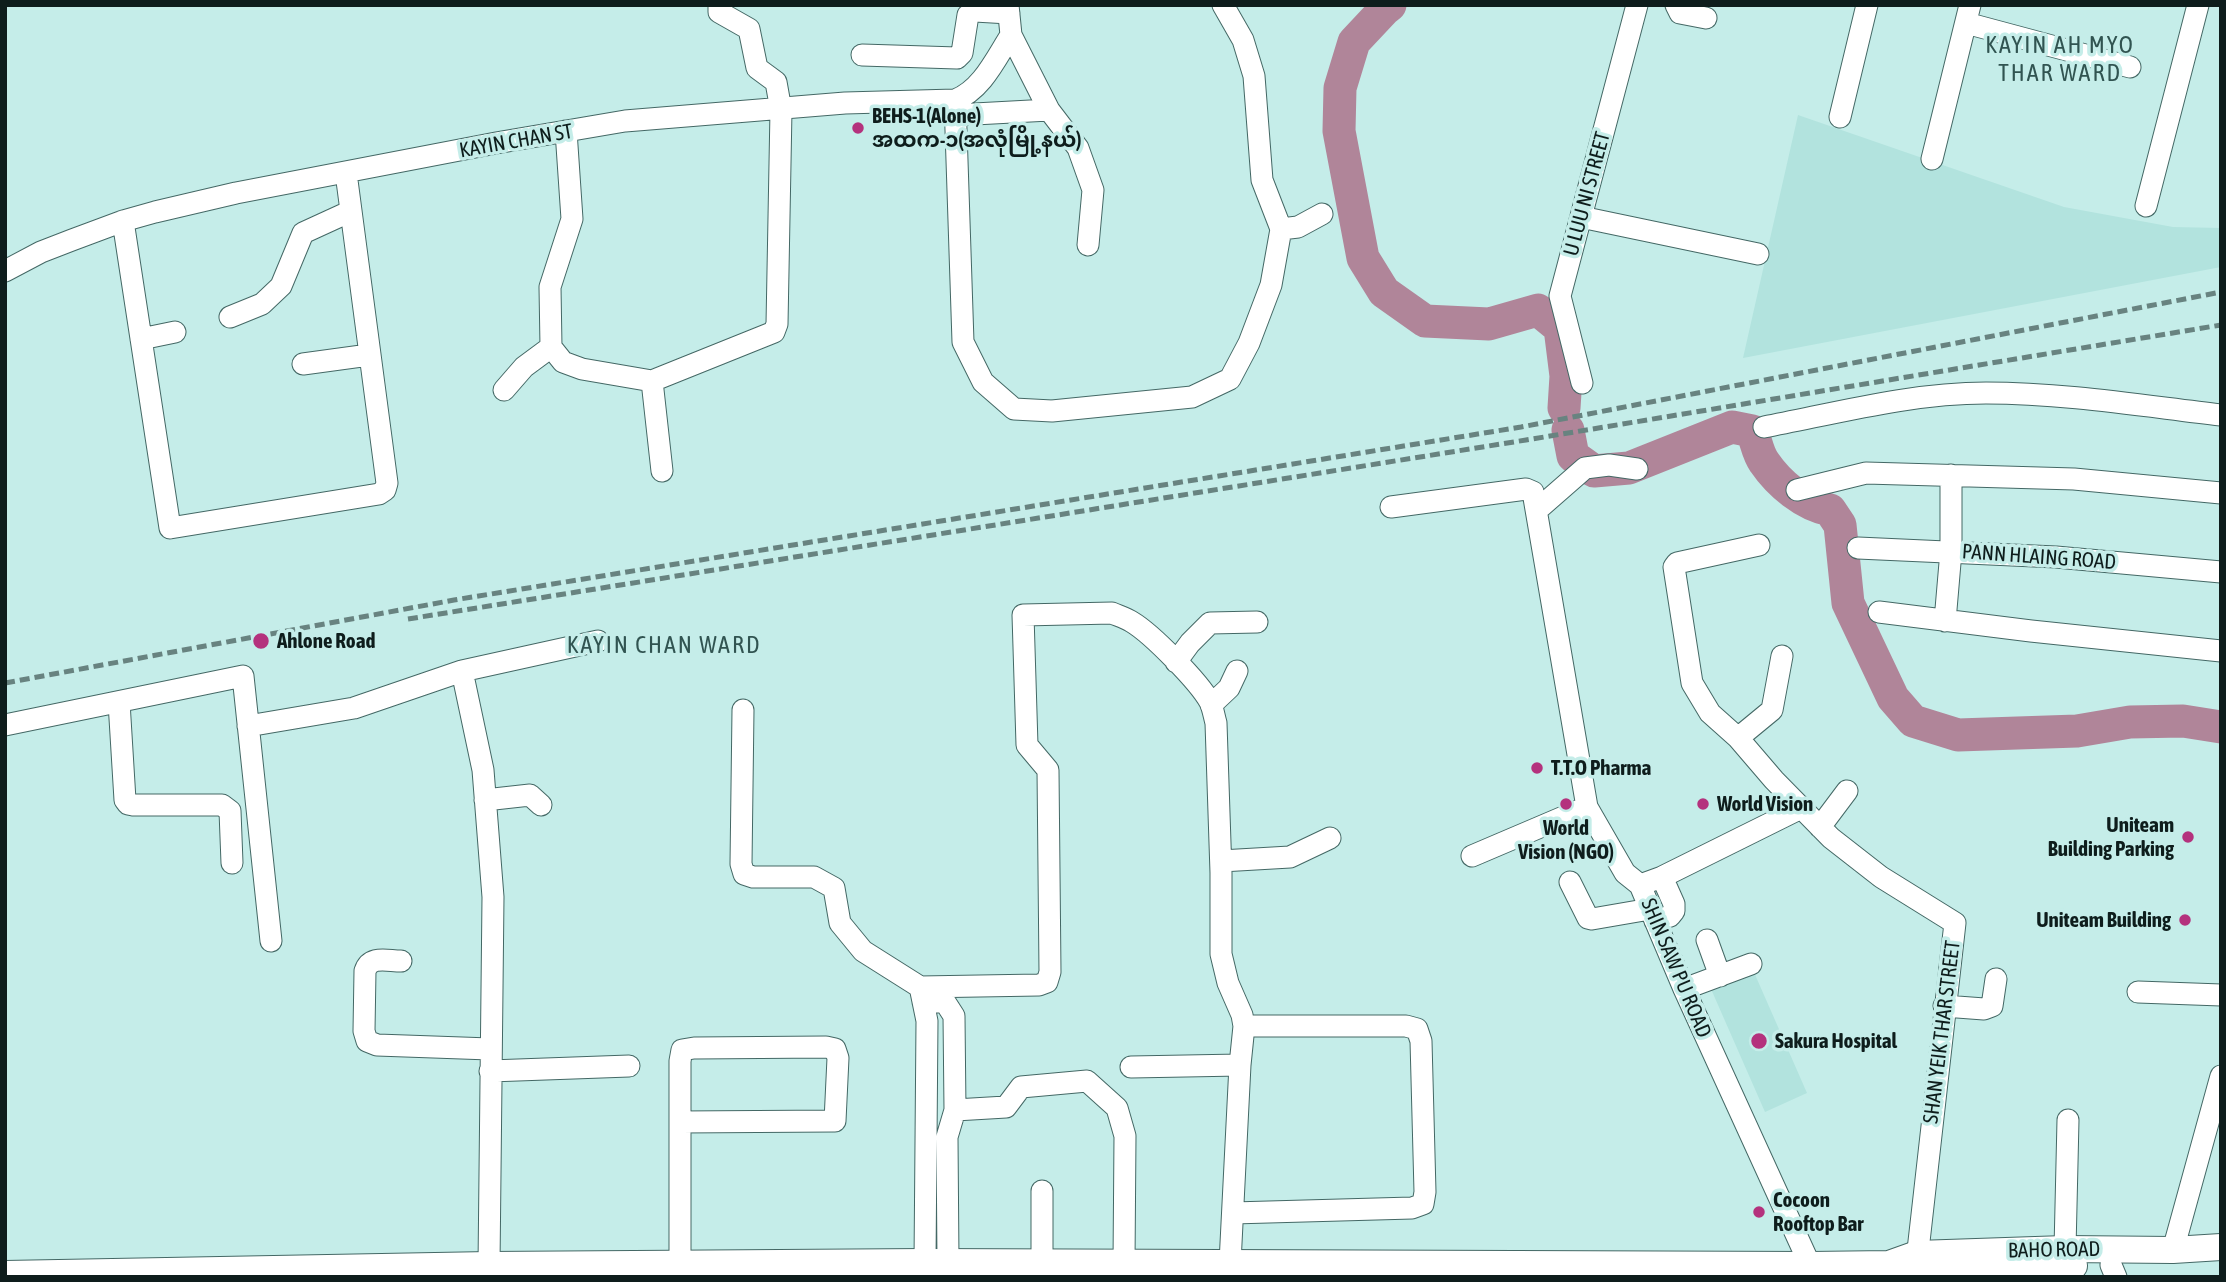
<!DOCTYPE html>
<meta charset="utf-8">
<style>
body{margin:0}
#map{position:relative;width:2226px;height:1282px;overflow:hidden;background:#c5ede9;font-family:"Asap Condensed",sans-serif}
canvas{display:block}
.frame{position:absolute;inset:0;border:7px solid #0e1d1c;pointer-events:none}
</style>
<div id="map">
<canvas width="2226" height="1282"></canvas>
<div class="frame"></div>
</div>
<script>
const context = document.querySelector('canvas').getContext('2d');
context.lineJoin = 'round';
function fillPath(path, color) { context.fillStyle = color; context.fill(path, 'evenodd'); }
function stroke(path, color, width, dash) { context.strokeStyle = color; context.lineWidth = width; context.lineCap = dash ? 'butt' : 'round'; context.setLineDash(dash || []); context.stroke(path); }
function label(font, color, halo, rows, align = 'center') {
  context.font = font + ' "Asap Condensed","Noto Sans Myanmar",sans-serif'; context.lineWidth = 7; context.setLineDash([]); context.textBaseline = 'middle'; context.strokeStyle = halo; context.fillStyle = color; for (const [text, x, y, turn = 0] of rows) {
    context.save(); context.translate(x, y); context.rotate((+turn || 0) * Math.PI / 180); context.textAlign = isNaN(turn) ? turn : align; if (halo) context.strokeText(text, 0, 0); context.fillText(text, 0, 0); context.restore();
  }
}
fillPath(new Path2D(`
 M 1798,115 L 2064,207 L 2173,227 L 2221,228 L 2221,267 L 1743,358 Z
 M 1753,970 L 1807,1093 L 1765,1112 L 1711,989 Z`), '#b2e3de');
stroke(new Path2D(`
 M 1390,5 L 1385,9 L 1354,42 L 1340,88 L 1339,131 L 1363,258 L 1384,292 L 1425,321 L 1489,324 L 1538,310 L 1560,328 L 1566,376 L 1564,408
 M 1568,430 L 1573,456 L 1594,471 L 1629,468 L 1732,427 L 1752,431 C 1756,441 1758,454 1764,462 C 1779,484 1804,505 1830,510 L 1840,525 L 1848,603 L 1893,698 L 1913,721 L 1958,735 L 2077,731 L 2130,722 L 2183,721 L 2221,727`), '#b08599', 33);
const minor = new Path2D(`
 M 1008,5 L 1011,35 L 1049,110 L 1078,148 L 1093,190 L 1088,245
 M 1676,5 L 1680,13 L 1706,18
 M 1966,23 L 2130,67
 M 862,55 L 957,58 L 962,53 L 968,15 L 975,11 L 1009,13
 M 955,100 L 963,342 L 983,382 L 1014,409 L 1052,411 L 1192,397 L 1230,379 L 1249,343 L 1271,285 L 1281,229 L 1262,180 L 1254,76 L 1243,40 L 1223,5
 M 956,115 L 1049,110
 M 1840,117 L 1867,5
 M 566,131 L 572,219 L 550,287 L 551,347 L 563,362 L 582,369 L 652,381 L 774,332 L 777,324 L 781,110 L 776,82 L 757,68 L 749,29 L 719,12 L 719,5
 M 1932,159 L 1970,5
 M 2146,206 L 2198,5
 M 1581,217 L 1758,254
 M 123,221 L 170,528 L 379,494 L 385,490 L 387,483 L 346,173
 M 1281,229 L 1298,227 L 1322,214
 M 5,271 L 41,252 L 72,240 L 123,221 L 155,212 L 236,193 L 496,143 L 625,121 L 845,103 L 955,100 C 982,90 996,58 1011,35
 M 230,317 L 262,304 L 281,286 L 303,233 L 351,211
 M 141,339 L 175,332
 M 303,364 L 369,355
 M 652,381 L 662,471
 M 1582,383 L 1560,296 L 1637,5
 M 504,390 L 524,367 L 551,347
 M 1764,427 C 1837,413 1911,393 1986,393 C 2065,393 2143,406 2221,415
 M 1797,490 L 1866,473 L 2074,479 L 2221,493
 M 1391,507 L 1526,489 L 1533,492 L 1587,807 L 1625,873 L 1640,885 L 1684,989 L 1810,1265
 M 1537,510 L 1585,468 L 1609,465 L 1637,469
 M 1759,545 L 1677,563 L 1674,567 L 1692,683 L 1710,713 L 1738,738 L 1774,780 L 1831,838 L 1881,877 L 1955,923 L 1916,1268
 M 1858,548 L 2056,557 L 2221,572
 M 1879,612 L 2031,631 L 2221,651
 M 1945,621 L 1951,551 L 1951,475
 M 1176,662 L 1190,643 L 1210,623 L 1257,622
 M 462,671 L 483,770 L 493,897 L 489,1265
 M 119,702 L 125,800 L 128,804 L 133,805 L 222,805 L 230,811 L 232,863
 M 1211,705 L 1229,688 L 1237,671
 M 743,710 L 741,864 L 744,874 L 753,877 L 814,877 L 834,888 L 840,923 L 863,951 L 920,987 L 1039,985 L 1047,982 L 1050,972 L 1048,770 L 1027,745 L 1023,615 L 1112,613 C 1119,616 1126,618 1132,622 C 1152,634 1199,682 1210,702 C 1213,708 1214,716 1216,723 L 1221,873 L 1221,954 L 1228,983 L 1242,1015 L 1244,1026 L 1240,1065 L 1230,1263
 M 5,725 L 243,676 L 271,941
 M 248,726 L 354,708 L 462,671 L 598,641
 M 1738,738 L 1772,710 L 1782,656
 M 485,800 L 530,795 L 541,805
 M 1820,827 L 1847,791
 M 1472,856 L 1587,807
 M 1221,861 L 1290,857 L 1330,838
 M 1570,882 L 1588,918 L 1592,919 L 1650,909
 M 1640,885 L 1662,877 L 1801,808
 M 1655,921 L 1670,916 L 1674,911 L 1674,904 L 1662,877
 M 1707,940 L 1720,976
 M 401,961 C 387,961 370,955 365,971 L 364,1031 L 367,1041 L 377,1045 L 490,1049
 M 920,987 L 927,1021 L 925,1262
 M 1684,989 L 1751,964
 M 2138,992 L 2221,995
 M 923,1002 L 945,1002 L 954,1016 L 955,1110
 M 1944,1006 L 1984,1009 L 1992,1006 L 1996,979
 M 1131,1067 L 1240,1065
 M 490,1071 L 629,1066
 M 1042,1191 L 1042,1263
 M 1233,1213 L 1412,1208 L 1423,1204 L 1425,1192 L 1421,1041 L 1417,1029 L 1406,1026 L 1244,1026
 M 2065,1249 L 2068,1120
 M 2173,1250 L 2221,1076
 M 948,1262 L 947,1137 L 955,1110 L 1006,1107 L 1021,1087 L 1087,1081 L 1117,1108 L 1125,1136 L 1124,1263
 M 680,1264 L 680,1061 L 682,1050 L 694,1048 L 826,1047 L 835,1049 L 838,1058 L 835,1121 L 680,1122
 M 2111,1265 L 2116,1277`);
const major = new Path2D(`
 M 1889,1264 L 1915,1274 L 2074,1266
 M 5,1274 L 489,1265 L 925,1262 L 1810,1265 L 1889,1264 L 1917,1254 L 2065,1249 L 2173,1250 L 2221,1247`);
stroke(minor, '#446865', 23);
stroke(major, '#446865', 28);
stroke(minor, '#fff', 21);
stroke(major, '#fff', 26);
stroke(new Path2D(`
 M 408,619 L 1526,440 L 2221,325
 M 5,683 L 454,600 L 1521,427 L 2221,292`), '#688380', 5, [10, 5]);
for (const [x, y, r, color] of [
 [858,128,7,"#b4327d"],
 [261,641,9,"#b4327d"],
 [1537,768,7,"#b4327d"],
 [1566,804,7,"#b4327d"],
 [1703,804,7,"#b4327d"],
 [2188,837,7,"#b4327d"],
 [2185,920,7,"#b4327d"],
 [1759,1041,9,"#b4327d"],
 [1759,1212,7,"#b4327d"]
]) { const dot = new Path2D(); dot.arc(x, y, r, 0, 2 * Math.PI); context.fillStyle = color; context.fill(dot); stroke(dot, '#c5ede9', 2.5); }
label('bold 21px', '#0e1d1c', '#c5ede9', [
 ["BEHS-1(Alone)",872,116],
 ["အထက-၁(အလုံမြို့နယ်)",872,140],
 ["Ahlone Road",277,641],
 ["T.T.O Pharma",1551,768],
 ["World Vision",1717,804],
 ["Uniteam",2174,825,"right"],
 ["Building Parking",2174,849,"right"],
 ["World",1566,828,"center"],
 ["Vision (NGO)",1566,852,"center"],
 ["Uniteam Building",2171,920,"right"],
 ["Sakura Hospital",1775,1041],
 ["Cocoon",1773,1200],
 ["Rooftop Bar",1773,1224]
], 'left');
label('21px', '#0e1d1c', '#c5ede9', [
 ["KAYIN CHAN ST",516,141,-10],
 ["U LUU NI STREET",1587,194,-75],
 ["PANN HLAING ROAD",2039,557,4],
 ["SHIN SAW PU ROAD",1676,968,67],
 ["SHAN YEIK THAR STREET",1942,1032,-83],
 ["BAHO ROAD",2054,1250,-1]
]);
context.letterSpacing = '2px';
label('24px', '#315451', '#c5ede9', [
 ["KAYIN AH MYO",2060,45],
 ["THAR WARD",2060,73],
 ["KAYIN CHAN WARD",664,645]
]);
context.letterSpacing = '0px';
</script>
